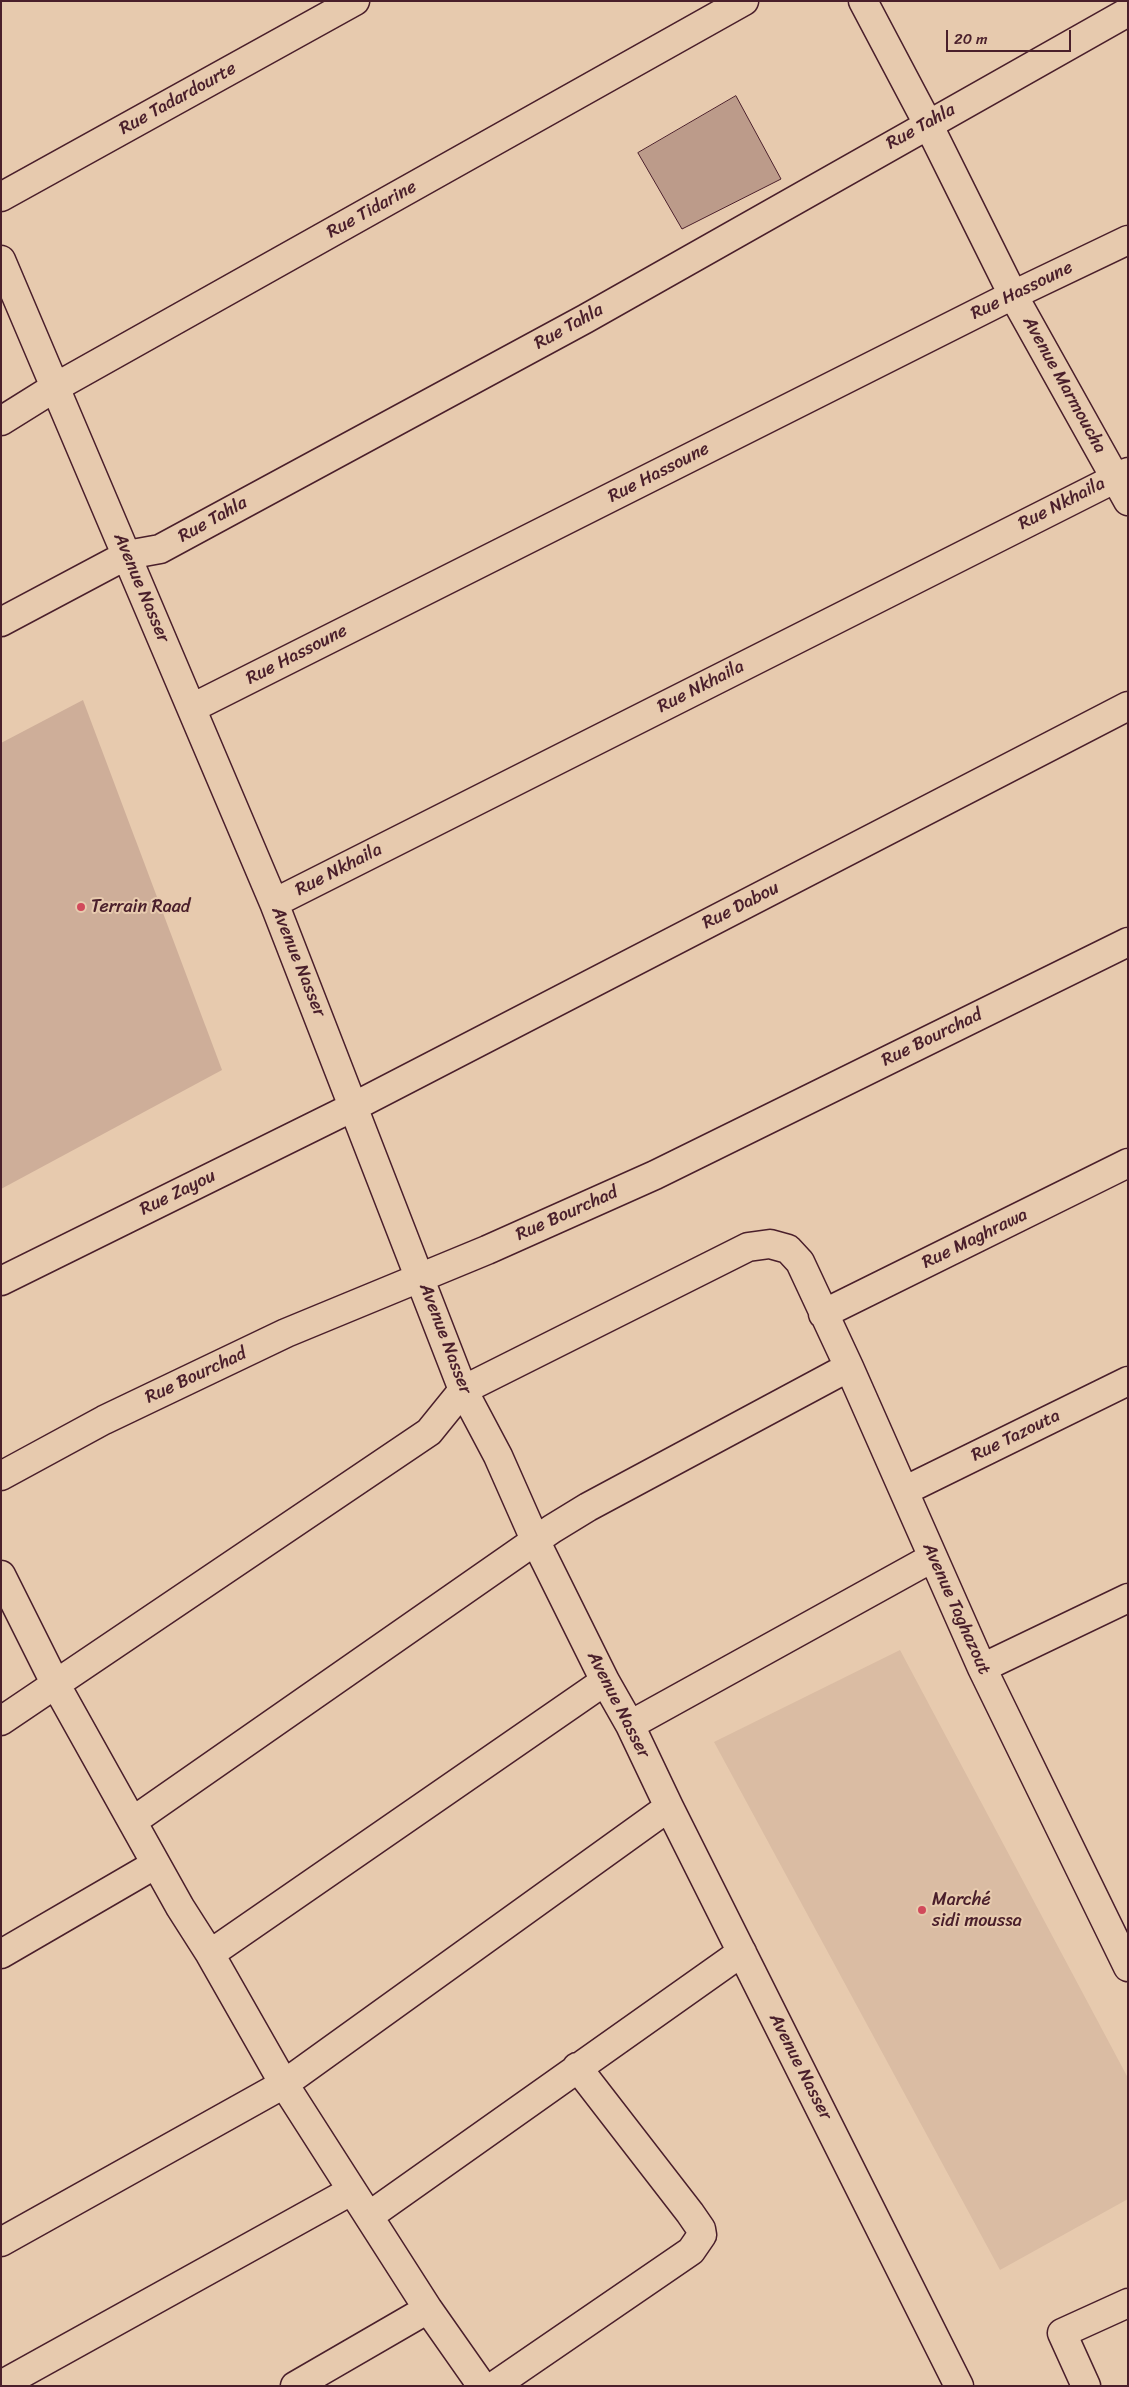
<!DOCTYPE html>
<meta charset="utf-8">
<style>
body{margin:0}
#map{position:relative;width:1129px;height:2387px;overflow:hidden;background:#e7caae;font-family:Sriracha,sans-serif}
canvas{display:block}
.frame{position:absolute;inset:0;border:2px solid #4a1f2b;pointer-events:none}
.scale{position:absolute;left:946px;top:30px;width:125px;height:22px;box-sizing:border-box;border:2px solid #4a1f2b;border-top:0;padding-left:6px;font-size:15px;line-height:18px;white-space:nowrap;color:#4a1f2b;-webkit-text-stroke:4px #e7caae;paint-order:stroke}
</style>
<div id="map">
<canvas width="1129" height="2387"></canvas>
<div class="frame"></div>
<div class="scale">20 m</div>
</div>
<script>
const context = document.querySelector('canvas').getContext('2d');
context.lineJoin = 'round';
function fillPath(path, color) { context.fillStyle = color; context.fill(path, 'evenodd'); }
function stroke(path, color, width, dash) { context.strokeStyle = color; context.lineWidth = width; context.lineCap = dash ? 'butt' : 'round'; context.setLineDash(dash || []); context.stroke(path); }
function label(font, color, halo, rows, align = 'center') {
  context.font = font + ' Sriracha,sans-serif'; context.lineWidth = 4; context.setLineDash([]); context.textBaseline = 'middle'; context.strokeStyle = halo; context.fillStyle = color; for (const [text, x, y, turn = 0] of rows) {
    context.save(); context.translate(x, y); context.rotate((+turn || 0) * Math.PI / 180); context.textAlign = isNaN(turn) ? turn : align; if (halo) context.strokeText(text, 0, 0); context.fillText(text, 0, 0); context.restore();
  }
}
fillPath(new Path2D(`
 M 900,1650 L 1128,2078 L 1128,2199 L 1000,2270 L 714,1742 Z`), '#dabca3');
fillPath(new Path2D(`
 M 83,700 L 222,1070 L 1,1189 L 1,743 Z`), '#ceae99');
const building = new Path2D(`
 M 736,96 L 781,179 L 682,229 L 638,153 Z`);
fillPath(building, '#bc9b8a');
stroke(building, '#4a1f2b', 1);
const minor = new Path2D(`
 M 863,1 L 928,124 L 1013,295 L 1128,501
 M 1,197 L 355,1
 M 1,260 L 274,903 L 463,1390 L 498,1456 L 536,1542 L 605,1681 L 630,1725 L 669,1807 L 959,2386
 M 1,421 L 54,388 L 744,1
 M 1,622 L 127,555 L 160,549 L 585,319 L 1128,12
 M 192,708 L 1013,295 L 1128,240
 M 274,903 L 1128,472
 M 1,1281 L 355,1106 L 1128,706
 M 823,1314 L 1128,1163
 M 1,1476 L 104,1420 L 286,1333 L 487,1250 L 655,1175 L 1128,942
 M 904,1491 L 1128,1381
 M 1,1575 L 56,1685 L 156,1864 L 180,1907 L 210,1954 L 284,2084 L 428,2309 L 482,2386
 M 982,1668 L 1128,1598
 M 1,1721 L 429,1432 L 463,1390 L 748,1247 L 770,1244 L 788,1249 L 800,1262 L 849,1367 L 982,1668 L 1128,1967
 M 630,1725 L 932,1558
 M 133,1821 L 552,1529 L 588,1507 L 849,1367
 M 1,1954 L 156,1864
 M 210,1954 L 605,1681
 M 369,2216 L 742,1952
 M 1,2242 L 284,2084 L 669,1807
 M 1,2385 L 351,2191
 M 295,2386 L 428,2309
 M 494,2386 L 691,2251 L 702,2235 L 701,2229 L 690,2213 L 577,2067
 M 1086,2386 L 1062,2333 L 1128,2303`);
stroke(minor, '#4a1f2b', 31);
stroke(minor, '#e7caae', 28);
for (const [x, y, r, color] of [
 [81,907,5,"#d1495b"],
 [922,1910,5,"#d1495b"]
]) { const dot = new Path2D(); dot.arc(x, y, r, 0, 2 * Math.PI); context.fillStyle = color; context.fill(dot); stroke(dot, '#e7caae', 2); }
label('18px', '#4a1f2b', '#e7caae', [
 ["Rue Tadardourte",178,99,-29],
 ["Rue Tahla",921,127,-29],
 ["Rue Tidarine",372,210,-29],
 ["Rue Hassoune",1022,291,-26],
 ["Rue Tahla",569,327,-29],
 ["Avenue Marmoucha",1064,385,61],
 ["Rue Hassoune",659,473,-27],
 ["Rue Nkhaila",1062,504,-27],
 ["Rue Tahla",213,520,-29],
 ["Avenue Nasser",141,588,67],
 ["Rue Hassoune",297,655,-27],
 ["Rue Nkhaila",701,687,-27],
 ["Rue Nkhaila",339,870,-27],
 ["Rue Dabou",741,906,-27],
 ["Avenue Nasser",298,962,68],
 ["Rue Bourchad",932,1038,-26],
 ["Rue Zayou",178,1193,-26],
 ["Rue Bourchad",567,1214,-24],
 ["Rue Maghrawa",975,1239,-26],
 ["Avenue Nasser",445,1339,69],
 ["Rue Bourchad",196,1376,-25],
 ["Rue Tazouta",1016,1436,-26],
 ["Avenue Taghazout",956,1609,66],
 ["Avenue Nasser",618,1705,63],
 ["Avenue Nasser",800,2067,63]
]);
label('18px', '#4a1f2b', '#e7caae', [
 ["Terrain Raad",91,907],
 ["Marché",932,1900],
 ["sidi moussa",932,1921]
], 'left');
</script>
